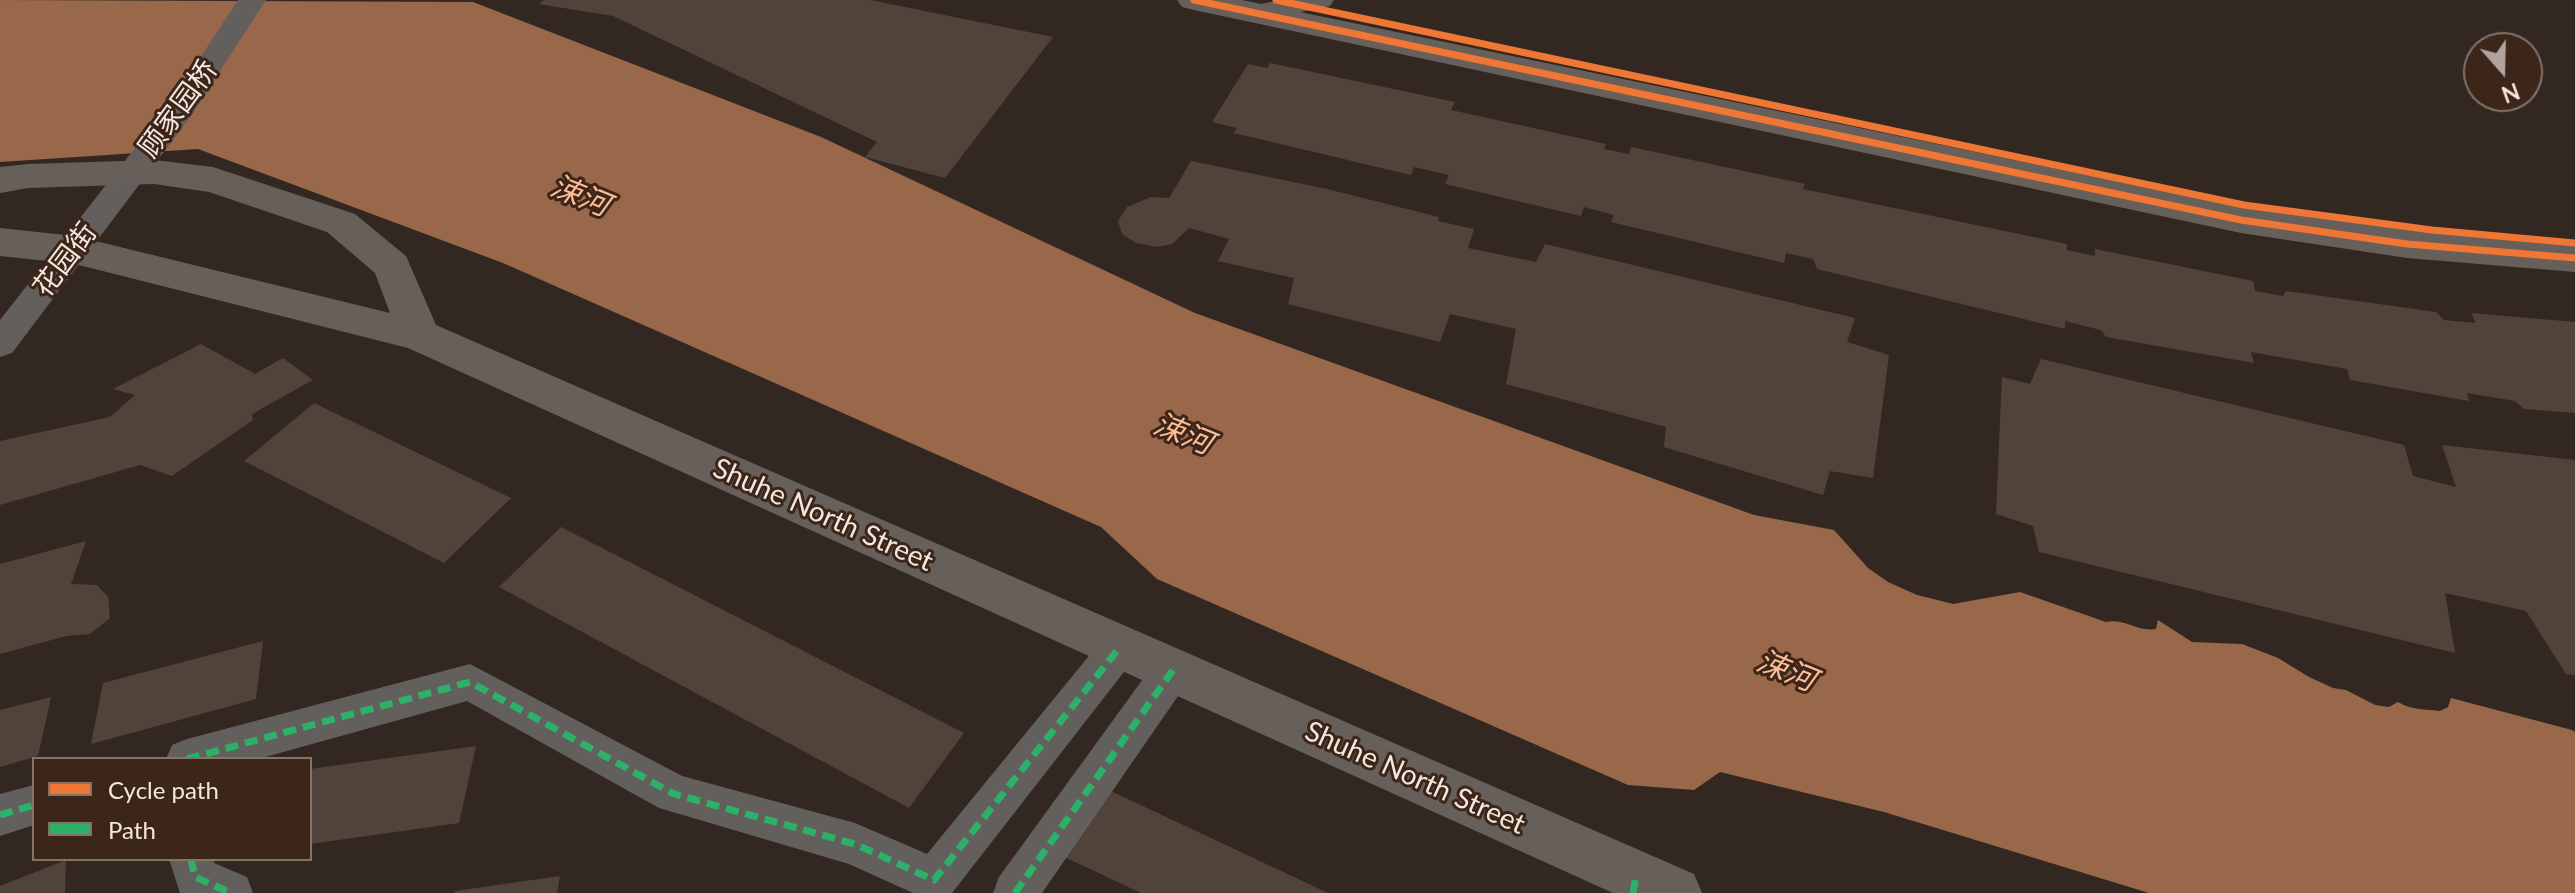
<!DOCTYPE html>
<meta charset="utf-8">
<style>
body{margin:0}
#map{position:relative;width:2575px;height:893px;overflow:hidden;background:#332821;font-family:Lato,sans-serif}
canvas{display:block}
.legend{position:absolute;left:32px;top:757px;width:280px;height:104px;box-sizing:border-box;background:#3b2619;border:2px solid #857368;margin:0;padding:10px 14px;list-style:none;font-size:24px;color:#f5e6de}
.legend li{display:flex;align-items:center;gap:16px;height:40px}
.legend b{width:40px;border:2px solid #857368}
.north{position:absolute;left:2463px;top:32px;width:80px;height:80px;box-sizing:border-box;background:#3b2619;border:2px solid #857368;border-radius:50%;rotate:160deg;font-size:22px;font-weight:700;line-height:32px;text-align:center;color:#f5e6de}
.north::after{content:'';display:block;margin:auto;width:28px;height:36px;background:#b1a49c;clip-path:polygon(50% 0,100% 100%,50% 72%,0 100%)}
</style>
<div id="map">
<canvas width="2575" height="893"></canvas>
<ul class="legend">
<li><b style="height:10px;background:#f07635"></b>Cycle path</li>
<li><b style="height:10px;background:#2db169"></b>Path</li>
</ul>
<div class="north">N</div>
</div>
<script>
const context = document.querySelector('canvas').getContext('2d');
context.lineJoin = 'round';
function fillPath(path, color) { context.fillStyle = color; context.fill(path, 'evenodd'); }
function stroke(path, color, width, dash) { context.strokeStyle = color; context.lineWidth = width; context.lineCap = dash ? 'butt' : 'round'; context.setLineDash(dash || []); context.stroke(path); }
function label(font, color, halo, rows, align = 'center') {
  context.font = font + ' Lato,"Noto Sans SC",sans-serif'; context.lineWidth = 6; context.setLineDash([]); context.textBaseline = 'middle'; context.strokeStyle = halo; context.fillStyle = color; for (const [text, x, y, turn = 0] of rows) {
    context.save(); context.translate(x, y); context.rotate((+turn || 0) * Math.PI / 180); context.textAlign = isNaN(turn) ? turn : align; if (halo) context.strokeText(text, 0, 0); context.fillText(text, 0, 0); context.restore();
  }
}
fillPath(new Path2D(`
 M 0,0 L 473,2 L 821,137 L 1195,313 L 1754,515 L 1834,530 L 1868,568 L 1888,582 L 1917,595 L 1953,604 L 2020,592 L 2106,622 C 2125,618 2136,632 2156,629 L 2158,620 L 2192,642 L 2242,644 L 2278,658 L 2309,677 L 2333,688 L 2346,690 L 2375,705 L 2389,707 L 2398,702 C 2410,710 2425,709 2440,711 L 2448,707 L 2451,698 L 2572,730 L 2575,732 L 2575,893 L 2149,893 L 1884,812 L 1720,772 L 1694,790 L 1628,785 L 1157,579 L 1101,527 L 503,263 L 198,149 L 0,162 Z`), '#99684a');
fillPath(new Path2D(`
 M 544,0 L 870,0 L 1053,37 L 945,178 L 865,157 L 877,142 L 613,16 L 539,4 Z
 M 1270,63 L 1455,102 L 1451,110 L 1606,144 L 1604,149 L 1629,154 L 1631,147 L 1805,184 L 1803,189 L 2067,244 L 2067,250 L 2095,256 L 2095,249 L 2253,281 L 2255,291 L 2283,296 L 2286,291 L 2436,312 L 2444,320 L 2476,323 L 2471,313 L 2575,322 L 2575,413 L 2524,409 L 2515,401 L 2467,393 L 2469,401 L 2350,380 L 2347,369 L 2251,352 L 2254,363 L 2106,337 L 2101,330 L 2065,321 L 2065,329 L 1817,269 L 1813,259 L 1786,253 L 1784,263 L 1611,222 L 1614,215 L 1584,207 L 1581,216 L 1445,184 L 1449,175 L 1414,167 L 1411,175 L 1234,133 L 1237,128 L 1212,122 L 1248,64 L 1267,68 Z
 M 1191,161 L 1327,189 L 1439,217 L 1438,221 L 1474,229 L 1468,248 L 1536,262 L 1545,244 L 1855,318 L 1847,342 L 1889,355 L 1873,478 L 1830,471 L 1823,495 L 1664,447 L 1666,427 L 1506,384 L 1516,329 L 1450,314 L 1440,342 L 1288,304 L 1294,278 L 1218,261 L 1229,239 L 1189,228 L 1172,244 L 1157,247 L 1136,243 L 1122,234 L 1118,221 L 1127,207 L 1151,197 L 1169,198 Z
 M 201,344 L 255,374 L 283,358 L 313,380 L 252,414 L 253,420 L 172,476 L 140,465 L 0,505 L 0,441 L 110,417 L 135,395 L 113,389 Z
 M 2041,359 L 2404,445 L 2413,476 L 2456,487 L 2442,445 L 2575,460 L 2575,675 L 2566,674 L 2526,611 L 2445,593 L 2455,653 L 2039,552 L 2033,526 L 1996,514 L 2002,377 L 2030,384 Z
 M 314,403 L 511,498 L 444,563 L 244,461 Z
 M 561,527 L 964,733 L 909,808 L 499,587 Z
 M 86,541 L 71,584 L 97,585 L 108,597 L 110,618 L 90,634 L 66,636 L 0,654 L 0,564 Z
 M 263,641 L 256,699 L 91,744 L 103,683 Z
 M 51,697 L 38,756 L 0,767 L 0,710 Z
 M 476,746 L 459,823 L 310,844 L 310,769 Z
 M 1098,785 L 1328,893 L 1141,893 L 1056,853 Z
 M 66,860 L 65,893 L 0,893 L 0,886 Z
 M 560,876 L 557,893 L 455,893 L 455,891 Z`), '#52433a');
fillPath(new Path2D(`
 M 238,0 L 266,0 L 191,116 L 12,353 L 0,357 L 0,320 L 171,102 Z
 M 1280,0 L 1334,0 L 1330,6 L 1257,21 L 1247,19 L 1243,13 L 1247,7 Z
 M 1120,629 L 1134,635 L 1140,647 L 1134,659 L 952,893 L 913,893 L 849,864 L 659,808 L 467,701 L 258,759 L 166,759 L 172,745 L 187,739 L 470,664 L 682,776 L 855,823 L 927,854 L 1106,635 Z
 M 1173,652 L 1187,657 L 1193,670 L 1187,683 L 1042,893 L 993,893 L 999,877 L 1159,657 Z
 M 34,785 L 34,825 L 0,836 L 0,794 Z
 M 169,859 L 213,859 L 214,863 L 247,877 L 253,893 L 180,893 Z`), '#635f5c');
fillPath(new Path2D(`
 M 1177,0 L 1242,0 L 2241,207 L 2407,230 L 2575,244 L 2575,272 L 2407,258 L 2241,233 L 1194,10 L 1182,7 Z
 M 154,160 L 213,167 L 355,214 L 406,256 L 436,325 L 1694,874 L 1702,893 L 1613,893 L 408,348 L 75,264 L 0,256 L 0,228 L 75,236 L 390,313 L 375,273 L 327,232 L 209,192 L 154,184 L 28,188 L 0,193 L 0,167 L 28,164 Z`), '#665f5a');
stroke(new Path2D(`
 M 187,759 L 470,682 L 674,794 L 855,844 L 934,880 L 1120,647
 M 0,815 L 34,805
 M 191,859 L 195,877 L 231,893
 M 1015,893 L 1173,670
 M 1633,893 L 1636,876`), '#2db169', 7, [13, 7]);
stroke(new Path2D(`
 M 1194,0 L 2241,220 L 2407,244 L 2575,258
 M 1276,0 L 2244,205 L 2432,230 L 2575,243`), '#f07635', 7);
label('28px', '#f5e6de', '#3b2619', [
 ["顾家园桥",178,109,-54],
 ["花园街",65,260,-53],
 ["Shuhe North Street",823,515,24],
 ["Shuhe North Street",1415,778,24]
]);
label('italic 30px', '#fcbc96', '#3b2619', [
 ["涑河",580,196,22],
 ["涑河",1183,434,22],
 ["涑河",1786,671,22]
]);
</script>
